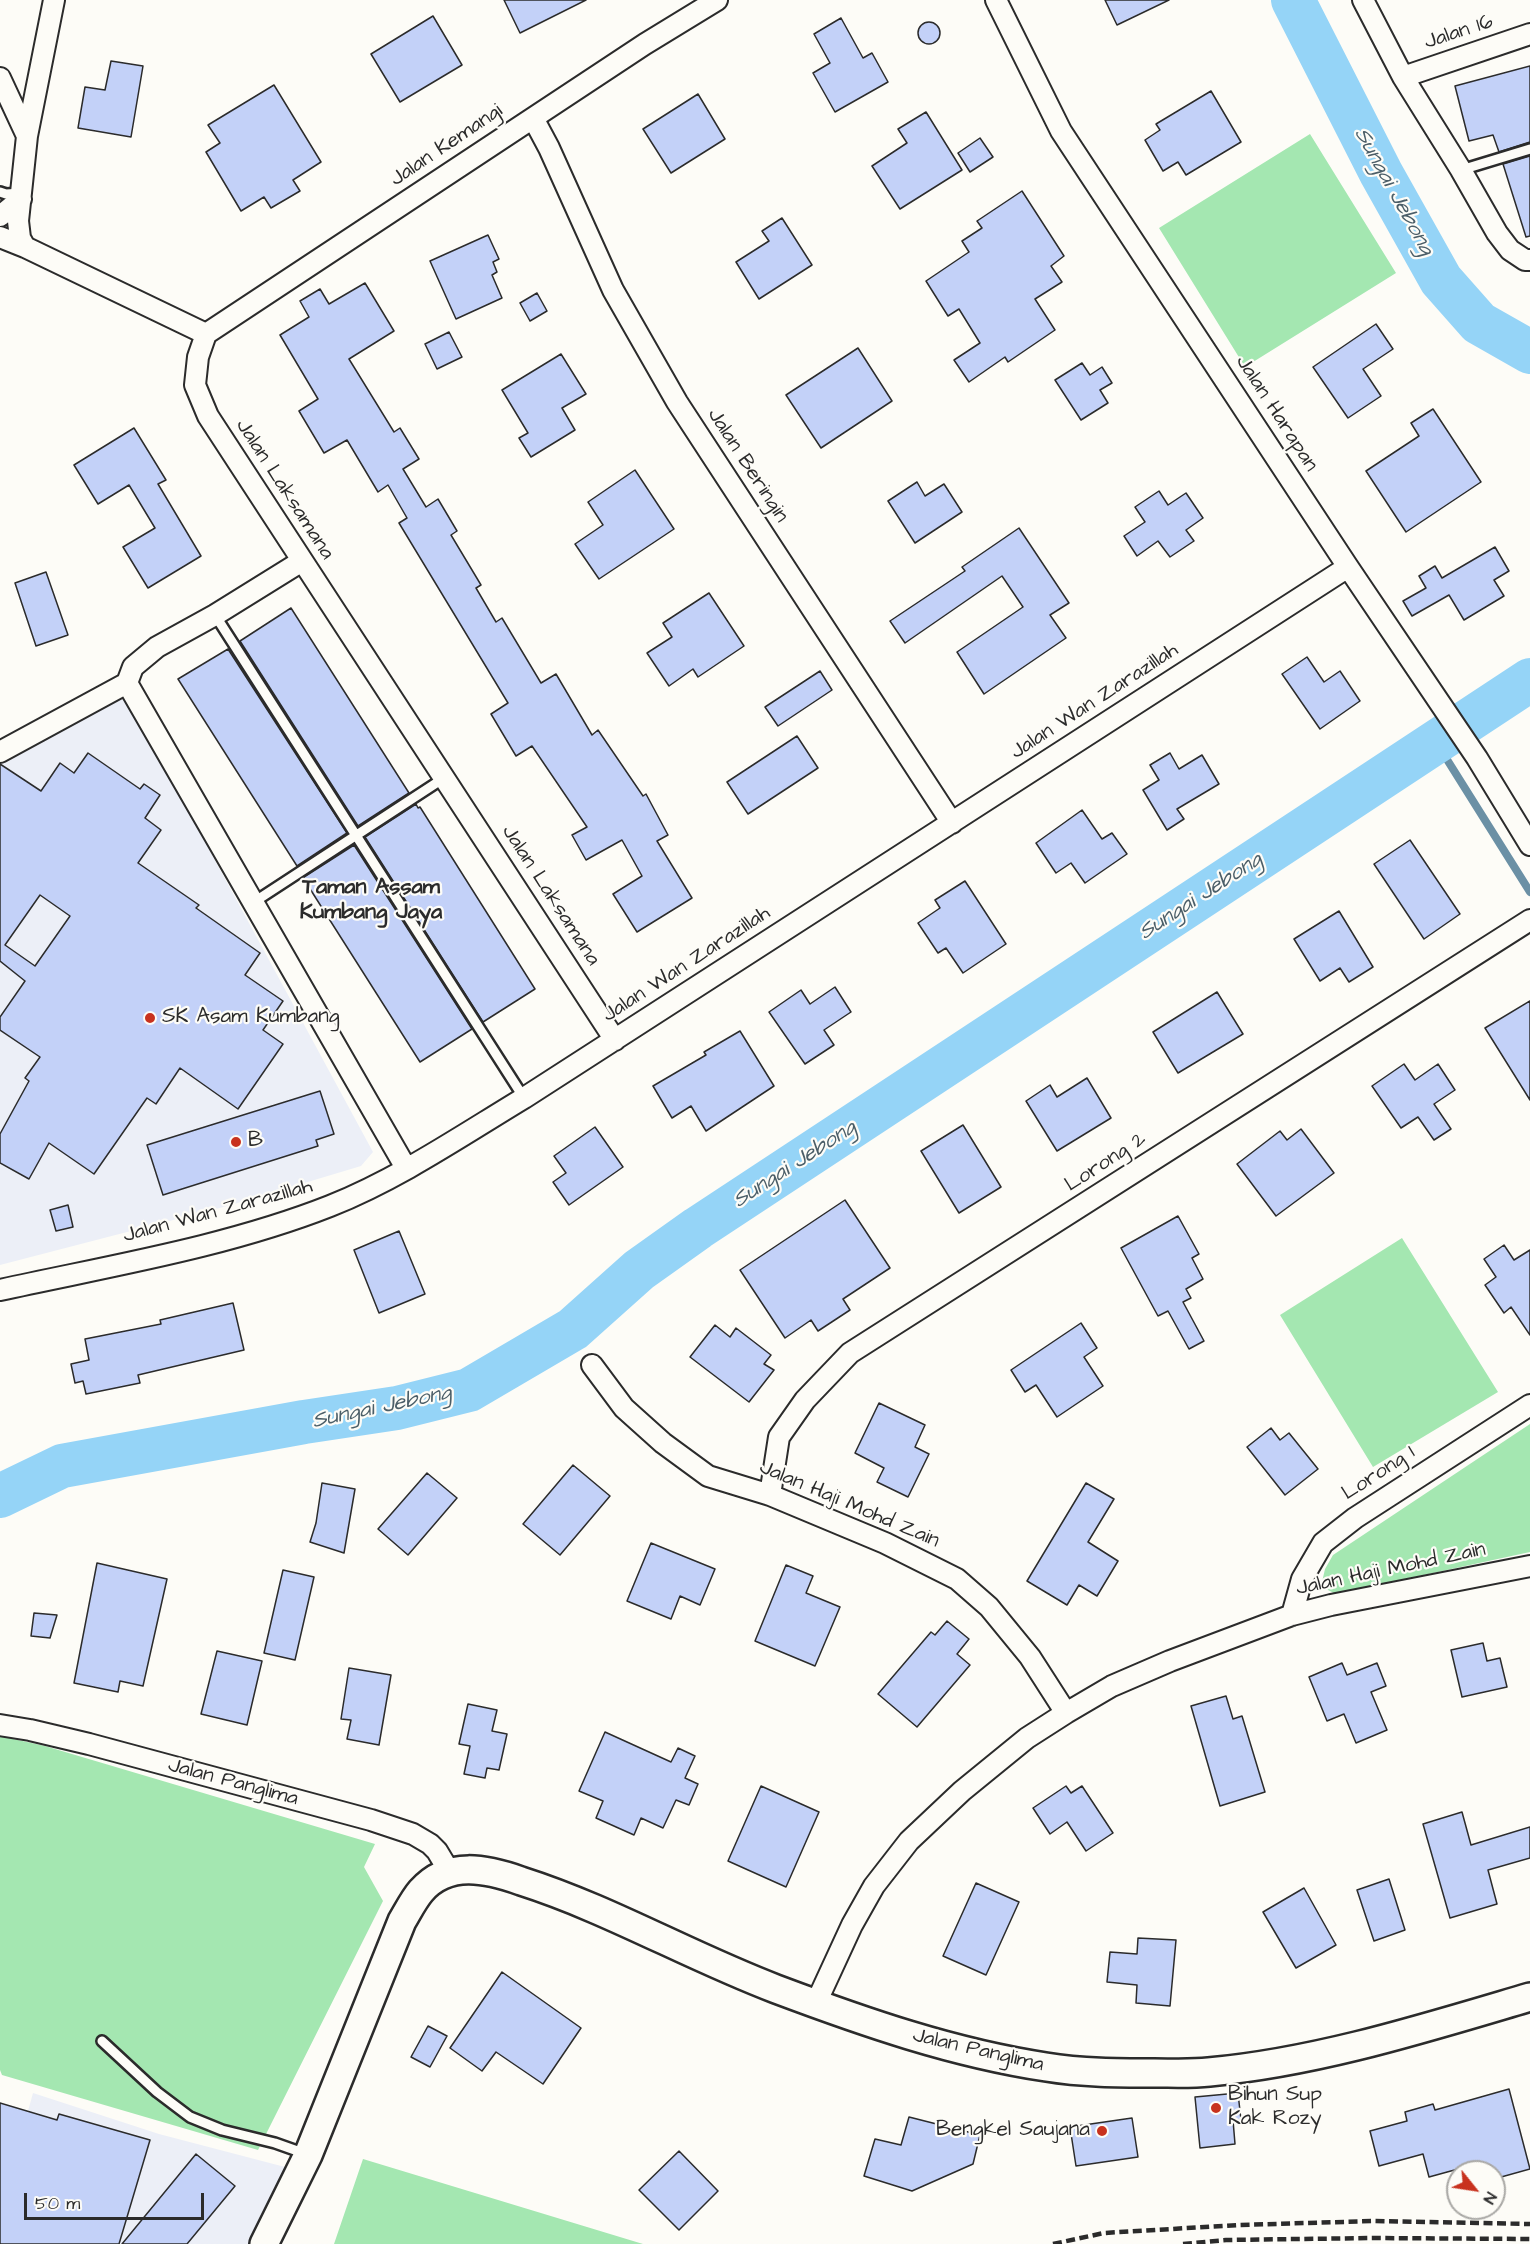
<!DOCTYPE html>
<style>
body{margin:0}
#map{position:relative;width:1530px;height:2244px;overflow:hidden;background:#fdfcf7;font-family:"Architects Daughter",sans-serif}
canvas{display:block}
.north{position:absolute;left:1446px;top:2160px;width:60px;height:60px;box-sizing:border-box;background:#fdfcf7;border:2px solid #a9a8a5;border-radius:50%;rotate:120deg;font-size:16px;font-weight:700;line-height:24px;text-align:center;color:#2b2b2b}
.north::after{content:'';display:block;margin:auto;width:21px;height:27px;background:#c8321e;clip-path:polygon(50% 0,100% 100%,50% 72%,0 100%)}
.scale{position:absolute;left:24px;top:2193px;width:180px;height:27px;box-sizing:border-box;border:3px solid #2b2b2b;border-top:0;padding-left:8px;font-size:18px;line-height:21px;white-space:nowrap;color:#2b2b2b;-webkit-text-stroke:4px #fdfcf7;paint-order:stroke}
</style>
<div id="map">
<canvas width="1530" height="2244"></canvas>
<div class="north">N</div>
<div class="scale">50 m</div>
</div>
<script>
const context = document.querySelector('canvas').getContext('2d');
context.lineJoin = 'round';
function fillPath(path, color) { context.fillStyle = color; context.fill(path, 'evenodd'); }
function stroke(path, color, width, dash) { context.strokeStyle = color; context.lineWidth = width; context.lineCap = dash ? 'butt' : 'round'; context.setLineDash(dash || []); context.stroke(path); }
function label(font, color, halo, rows, align = 'center') {
  context.font = font + ' "Architects Daughter",sans-serif'; context.lineWidth = 4.5; context.setLineDash([]); context.textBaseline = 'middle'; context.strokeStyle = halo; context.fillStyle = color; for (const [text, x, y, turn = 0] of rows) {
    context.save(); context.translate(x, y); context.rotate((+turn || 0) * Math.PI / 180); context.textAlign = isNaN(turn) ? turn : align; if (halo) context.strokeText(text, 0, 0); context.fillText(text, 0, 0); context.restore();
  }
}
fillPath(new Path2D(`
 M 125,694 L 373,1152 L 361,1166 L 231,1205 L 0,1265 L 0,764 Z
 M 33,2093 L 159,2134 L 285,2167 L 251,2244 L 0,2244 L 0,2212 Z`), '#eceff7');
fillPath(new Path2D(`
 M 1310,134 L 1396,273 L 1245,367 L 1159,228 Z
 M 1402,1238 L 1498,1392 L 1373,1467 L 1280,1315 Z
 M 1530,1424 L 1530,1552 L 1336,1594 L 1326,1589 L 1322,1582 L 1325,1569 L 1333,1555 Z
 M 0,1736 L 45,1746 L 375,1844 L 364,1867 L 383,1901 L 258,2150 L 2,2075 L 0,2070 Z
 M 363,2159 L 643,2244 L 334,2244 Z`), '#a4e7b1');
stroke(new Path2D(`
 M 1436,742 L 1530,892`), '#6b90a5', 8);
stroke(new Path2D(`
 M 1293,0 L 1381,173 L 1441,280 L 1479,323 L 1530,352
 M 0,1496 L 62,1466 L 304,1422 L 397,1408 L 469,1390 L 573,1329 L 639,1270 L 698,1228 L 1530,680`), '#95d4f7', 44);
const building = new Path2D(`
 M 504,0 L 586,0 L 520,33 Z
 M 1105,0 L 1169,0 L 1117,25 Z
 M 433,16 L 462,65 L 400,102 L 371,54 Z
 M 841,18 L 863,58 L 872,53 L 888,82 L 835,112 L 813,73 L 830,63 L 814,34 Z
 M918 33a11 11 0 1 1 22 0a11 11 0 1 1-22 0Z
 M 111,61 L 143,66 L 131,137 L 78,128 L 85,87 L 105,90 Z
 M 1530,66 L 1530,142 L 1499,152 L 1493,135 L 1469,141 L 1455,86 Z
 M 274,85 L 321,162 L 293,180 L 300,191 L 271,208 L 264,197 L 241,211 L 206,152 L 220,143 L 208,125 Z
 M 1211,91 L 1241,142 L 1186,175 L 1178,162 L 1163,171 L 1145,140 L 1160,130 L 1156,124 Z
 M 698,94 L 725,139 L 671,173 L 643,129 Z
 M 926,112 L 962,170 L 900,209 L 872,166 L 907,143 L 898,129 Z
 M 980,138 L 993,157 L 970,172 L 958,153 Z
 M 1530,156 L 1530,236 L 1526,237 L 1503,164 Z
 M 1022,191 L 1064,256 L 1051,266 L 1062,282 L 1035,299 L 1055,330 L 1008,362 L 1005,357 L 969,382 L 954,360 L 980,343 L 959,309 L 948,316 L 926,281 L 969,252 L 962,241 L 982,228 L 977,221 Z
 M 782,218 L 812,265 L 759,299 L 736,262 L 769,241 L 762,231 Z
 M 488,235 L 499,259 L 493,262 L 497,272 L 492,275 L 502,298 L 456,319 L 430,261 Z
 M 365,283 L 394,331 L 349,359 L 394,432 L 400,428 L 419,459 L 403,469 L 426,507 L 438,499 L 457,531 L 451,535 L 481,585 L 476,588 L 496,622 L 502,618 L 541,683 L 556,674 L 592,735 L 598,730 L 643,796 L 646,794 L 668,835 L 657,841 L 692,898 L 637,932 L 613,894 L 642,876 L 622,840 L 586,860 L 572,835 L 587,827 L 532,746 L 516,756 L 491,714 L 508,703 L 399,523 L 407,518 L 388,485 L 378,492 L 347,440 L 324,453 L 299,411 L 318,399 L 280,335 L 309,317 L 300,301 L 320,289 L 329,304 Z
 M 537,293 L 547,311 L 530,321 L 520,303 Z
 M 1376,324 L 1393,349 L 1363,369 L 1381,396 L 1348,418 L 1313,367 Z
 M 449,332 L 462,357 L 437,369 L 425,344 Z
 M 858,348 L 892,401 L 821,448 L 786,395 Z
 M 561,354 L 586,394 L 562,408 L 575,430 L 531,457 L 519,438 L 528,433 L 502,390 Z
 M 1082,363 L 1090,375 L 1102,367 L 1112,383 L 1100,390 L 1108,403 L 1081,420 L 1055,380 Z
 M 1433,409 L 1481,482 L 1406,532 L 1366,471 L 1419,436 L 1411,423 Z
 M 134,428 L 166,480 L 158,484 L 201,556 L 148,588 L 123,547 L 155,528 L 129,485 L 98,504 L 74,465 Z
 M 635,470 L 674,529 L 599,579 L 575,544 L 603,525 L 588,502 Z
 M 917,482 L 925,496 L 944,484 L 962,512 L 915,543 L 888,501 Z
 M 1159,491 L 1168,505 L 1186,493 L 1203,518 L 1186,530 L 1194,541 L 1170,557 L 1158,541 L 1137,556 L 1124,536 L 1145,522 L 1135,507 Z
 M 1019,528 L 1069,603 L 1050,615 L 1066,638 L 984,694 L 957,652 L 1023,607 L 1002,576 L 905,643 L 890,621 L 965,571 L 962,567 Z
 M 1495,547 L 1509,571 L 1494,580 L 1504,596 L 1464,620 L 1449,595 L 1412,616 L 1403,601 L 1426,588 L 1419,576 L 1435,566 L 1442,578 Z
 M 46,572 L 68,635 L 36,646 L 15,583 Z
 M 709,593 L 744,646 L 698,677 L 693,669 L 669,686 L 647,653 L 672,637 L 663,623 Z
 M 291,608 L 409,793 L 358,826 L 240,641 Z
 M 228,649 L 347,833 L 297,866 L 178,679 Z
 M 1307,657 L 1324,682 L 1340,671 L 1360,701 L 1320,729 L 1282,674 Z
 M 820,671 L 832,690 L 778,726 L 765,707 Z
 M 797,736 L 818,768 L 748,814 L 727,782 Z
 M 88,753 L 140,789 L 144,784 L 160,795 L 145,818 L 161,830 L 138,863 L 199,905 L 196,908 L 260,953 L 245,975 L 283,1001 L 263,1030 L 283,1044 L 238,1109 L 180,1068 L 156,1104 L 147,1098 L 94,1174 L 49,1143 L 29,1179 L 0,1163 L 0,1134 L 29,1081 L 25,1078 L 40,1057 L 0,1030 L 0,1017 L 25,981 L 0,961 L 0,764 L 41,791 L 60,763 L 74,773 ZM 40,895 L 70,916 L 35,966 L 5,945 Z
 M 1170,753 L 1179,769 L 1202,755 L 1219,784 L 1177,809 L 1184,819 L 1167,830 L 1143,790 L 1159,780 L 1150,765 Z
 M 416,804 L 418,808 L 420,807 L 535,989 L 483,1022 L 365,837 Z
 M 1082,810 L 1102,839 L 1112,833 L 1127,854 L 1085,883 L 1071,863 L 1056,873 L 1036,843 Z
 M 1410,840 L 1460,914 L 1424,939 L 1374,864 Z
 M 354,845 L 472,1029 L 420,1062 L 305,881 L 304,877 Z
 M 965,881 L 1006,944 L 963,973 L 946,948 L 938,953 L 918,923 L 940,908 L 935,900 Z
 M 1339,911 L 1373,967 L 1349,982 L 1340,968 L 1320,981 L 1294,939 Z
 M 835,987 L 851,1012 L 824,1030 L 834,1045 L 805,1064 L 769,1012 L 801,990 L 810,1004 Z
 M 1217,992 L 1243,1034 L 1178,1073 L 1153,1032 Z
 M 1530,1001 L 1530,1100 L 1485,1028 Z
 M 740,1031 L 774,1086 L 706,1131 L 691,1106 L 672,1118 L 653,1086 L 706,1055 L 704,1052 Z
 M 1404,1064 L 1415,1080 L 1438,1064 L 1455,1090 L 1434,1104 L 1451,1129 L 1434,1140 L 1418,1117 L 1401,1128 L 1372,1086 Z
 M 1087,1078 L 1111,1118 L 1057,1151 L 1026,1101 L 1050,1085 L 1057,1097 Z
 M 320,1091 L 334,1134 L 316,1140 L 318,1146 L 163,1195 L 147,1145 Z
 M 963,1125 L 1001,1187 L 959,1213 L 921,1151 Z
 M 595,1127 L 623,1167 L 569,1205 L 553,1182 L 566,1173 L 554,1156 Z
 M 1301,1129 L 1334,1173 L 1276,1216 L 1237,1164 L 1280,1131 L 1287,1140 Z
 M 845,1200 L 890,1268 L 843,1299 L 850,1310 L 818,1331 L 811,1320 L 785,1338 L 740,1270 Z
 M 68,1205 L 73,1227 L 56,1231 L 50,1210 Z
 M 1178,1216 L 1199,1254 L 1192,1258 L 1203,1279 L 1186,1289 L 1191,1298 L 1183,1302 L 1204,1341 L 1189,1349 L 1168,1311 L 1158,1316 L 1121,1248 Z
 M 399,1231 L 425,1294 L 379,1313 L 354,1250 Z
 M 1504,1245 L 1514,1260 L 1530,1250 L 1530,1335 L 1511,1307 L 1504,1313 L 1485,1285 L 1496,1277 L 1484,1259 Z
 M 233,1303 L 244,1350 L 138,1375 L 140,1383 L 86,1394 L 83,1381 L 75,1383 L 71,1364 L 89,1360 L 85,1339 L 161,1324 L 160,1320 Z
 M 1081,1323 L 1097,1348 L 1084,1357 L 1103,1386 L 1057,1417 L 1036,1385 L 1025,1392 L 1011,1370 Z
 M 715,1325 L 730,1337 L 736,1328 L 771,1355 L 764,1364 L 774,1370 L 749,1402 L 690,1357 Z
 M 879,1403 L 925,1425 L 915,1447 L 929,1454 L 908,1497 L 877,1482 L 884,1468 L 855,1453 Z
 M 1271,1428 L 1280,1440 L 1289,1433 L 1318,1469 L 1285,1495 L 1247,1447 Z
 M 573,1465 L 610,1496 L 560,1555 L 523,1524 Z
 M 427,1473 L 457,1498 L 408,1555 L 378,1529 Z
 M 322,1483 L 355,1489 L 344,1553 L 310,1542 L 316,1523 Z
 M 1086,1483 L 1114,1499 L 1088,1542 L 1118,1561 L 1097,1596 L 1079,1585 L 1067,1605 L 1027,1581 Z
 M 651,1543 L 715,1569 L 700,1605 L 680,1596 L 671,1619 L 627,1601 Z
 M 97,1563 L 167,1579 L 143,1686 L 120,1681 L 118,1692 L 74,1683 Z
 M 786,1565 L 813,1576 L 806,1593 L 840,1607 L 815,1666 L 755,1641 Z
 M 283,1570 L 314,1577 L 295,1660 L 264,1653 Z
 M 34,1613 L 57,1615 L 50,1638 L 31,1636 Z
 M 947,1621 L 969,1639 L 957,1654 L 970,1665 L 917,1727 L 878,1694 L 931,1632 L 935,1635 Z
 M 1483,1643 L 1487,1661 L 1500,1658 L 1507,1687 L 1462,1697 L 1451,1650 Z
 M 217,1651 L 262,1661 L 247,1725 L 201,1714 Z
 M 1342,1663 L 1347,1675 L 1377,1663 L 1386,1686 L 1371,1692 L 1387,1730 L 1356,1743 L 1344,1714 L 1327,1721 L 1309,1677 Z
 M 349,1668 L 391,1675 L 379,1745 L 347,1739 L 351,1720 L 341,1719 Z
 M 1226,1696 L 1233,1719 L 1242,1716 L 1265,1792 L 1220,1806 L 1191,1706 Z
 M 468,1704 L 497,1710 L 492,1731 L 507,1734 L 499,1770 L 487,1768 L 485,1778 L 464,1774 L 470,1746 L 459,1744 Z
 M 605,1732 L 671,1762 L 678,1748 L 695,1756 L 685,1778 L 698,1784 L 689,1805 L 676,1800 L 663,1828 L 641,1818 L 634,1835 L 596,1818 L 603,1801 L 579,1791 Z
 M 761,1786 L 819,1812 L 786,1887 L 728,1861 Z
 M 1066,1786 L 1071,1793 L 1082,1786 L 1113,1833 L 1086,1851 L 1067,1822 L 1050,1834 L 1033,1808 Z
 M 1462,1812 L 1471,1845 L 1530,1827 L 1530,1858 L 1488,1870 L 1497,1904 L 1450,1918 L 1423,1824 Z
 M 1389,1879 L 1405,1930 L 1374,1941 L 1357,1890 Z
 M 976,1883 L 1019,1902 L 986,1975 L 943,1956 Z
 M 1304,1888 L 1336,1945 L 1296,1968 L 1263,1912 Z
 M 1138,1938 L 1176,1940 L 1170,2006 L 1136,2003 L 1137,1985 L 1107,1982 L 1110,1952 L 1137,1954 Z
 M 502,1972 L 581,2028 L 543,2084 L 496,2052 L 482,2071 L 450,2048 Z
 M 428,2026 L 447,2036 L 430,2067 L 411,2057 Z
 M 1509,2089 L 1530,2169 L 1494,2179 L 1494,2172 L 1471,2172 L 1469,2166 L 1429,2177 L 1423,2154 L 1379,2166 L 1370,2131 L 1407,2121 L 1405,2112 L 1433,2104 L 1435,2110 Z
 M 1238,2093 L 1241,2120 L 1233,2120 L 1235,2144 L 1200,2148 L 1195,2097 Z
 M 0,2103 L 57,2120 L 59,2114 L 150,2140 L 119,2244 L 0,2244 Z
 M 909,2117 L 980,2135 L 973,2164 L 912,2191 L 864,2176 L 875,2139 L 901,2145 Z
 M 1132,2118 L 1138,2157 L 1076,2166 L 1070,2127 Z
 M 679,2151 L 718,2191 L 679,2230 L 639,2190 Z
 M 196,2154 L 235,2186 L 187,2244 L 122,2244 Z`);
fillPath(building, '#c3d1f8');
stroke(building, '#2b2b2b', 1.5);
const service = new Path2D(`
 M 1461,170 L 1530,149
 M 0,192 L 6,194 L 22,193
 M 215,615 L 524,1098
 M 254,902 L 444,778
 M 102,2041 L 157,2092 L 190,2117 L 222,2130 L 275,2143 L 306,2154`);
const minor = new Path2D(`
 M 54,0 L 27,136 L 18,221 L 20,238 L 25,247 L 206,334 L 198,357 L 195,385 L 208,416 L 615,1040
 M 996,0 L 1061,131 L 1348,567 L 1477,758 L 1530,845
 M 1363,0 L 1403,77 L 1461,170 L 1497,233 L 1510,250 L 1525,260 L 1530,260
 M 1403,77 L 1530,34
 M 0,78 L 27,136
 M 533,118 L 549,148 L 613,290 L 677,402 L 952,823
 M 0,216 L 21,199
 M 0,237 L 25,247
 M 206,334 L 645,44 L 717,0
 M 127,683 L 406,1168
 M 127,683 L 133,667 L 157,647 L 215,615 L 302,561
 M 0,752 L 127,683
 M 0,1290 C 109,1266 226,1247 330,1206 C 398,1179 461,1136 524,1098 L 1348,567
 M 592,1365 L 624,1408 L 663,1443 L 708,1476 L 770,1495 L 885,1543 L 957,1579 L 989,1607 L 1030,1657 L 1066,1713
 M 770,1495 L 779,1437 L 805,1400 L 850,1353 L 1530,920
 M 1292,1615 L 1302,1579 L 1323,1543 L 1355,1518 L 1530,1405
 M 0,1725 L 30,1730 L 89,1744 L 371,1820 L 413,1834 L 430,1844 L 437,1851 L 449,1871
 M 816,2003 L 852,1925 L 874,1886 L 909,1841 L 962,1791 L 1027,1738 L 1066,1713 L 1112,1686 L 1170,1661 L 1292,1615 L 1331,1605 L 1530,1566`);
const secondary = new Path2D(`
 M 264,2244 L 308,2155 L 402,1921 C 408,1911 414,1899 421,1891 C 448,1860 487,1869 521,1881 C 609,1909 689,1956 776,1989 C 864,2022 953,2053 1046,2067 C 1082,2073 1119,2073 1154,2073 C 1172,2073 1191,2074 1209,2072 C 1318,2062 1425,2028 1530,1997`);
stroke(service, '#2b2b2b', 14);
stroke(minor, '#2b2b2b', 24);
stroke(secondary, '#2b2b2b', 32);
stroke(service, '#fdfcf7', 9);
stroke(minor, '#fdfcf7', 20);
stroke(secondary, '#fdfcf7', 27);
stroke(new Path2D(`
 M 1053,2244 L 1104,2233 L 1239,2225 L 1374,2221 L 1530,2224
 M 1183,2244 L 1226,2240 L 1374,2238 L 1530,2239`), '#2b2b2b', 4.5, [9, 4.5]);
for (const [x, y, r, color] of [
 [150,1018,6,"#c8321e"],
 [236,1142,6,"#c8321e"],
 [1216,2108,6,"#c8321e"],
 [1102,2131,6,"#c8321e"]
]) { const dot = new Path2D(); dot.arc(x, y, r, 0, 2 * Math.PI); context.fillStyle = color; context.fill(dot); stroke(dot, '#fdfcf7', 2); }
label('21px', '#2b2b2b', '#fdfcf7', [
 ["Jalan 16",1459,33,-18],
 ["Jalan Kemangi",447,146,-34],
 ["Jalan Harapan",1276,414,57],
 ["Jalan Beringin",747,466,57],
 ["Jalan Laksamana",284,490,57],
 ["Jalan Wan Zarazillah",1095,702,-33],
 ["Jalan Laksamana",550,896,57],
 ["Jalan Wan Zarazillah",687,965,-33],
 ["Lorong 2",1106,1163,-33],
 ["Jalan Wan Zarazillah",218,1212,-15],
 ["Lorong 1",1379,1474,-33],
 ["Jalan Haji Mohd Zain",849,1505,23],
 ["Jalan Haji Mohd Zain",1391,1570,-12],
 ["Jalan Panglima",233,1783,15],
 ["Jalan Panglima",978,2051,13]
]);
label('21px', '#2b2b2b', '#fdfcf7', [
 ["SK Asam Kumbang",162,1018],
 ["B",248,1142],
 ["Bihun Sup",1228,2096],
 ["Kak Rozy",1228,2120],
 ["Bengkel Saujana",1090,2131,"right"]
], 'left');
label('italic 22px', '#4b5e68', '#fdfcf7', [
 ["Sungai Jebong",1393,192,61],
 ["Sungai Jebong",1201,897,-33],
 ["Sungai Jebong",795,1165,-33],
 ["Sungai Jebong",382,1408,-12]
]);
label('bold 22px', '#2b2b2b', '#fdfcf7', [
 ["Taman Assam",371,888],
 ["Kumbang Jaya",371,913]
]);
</script>
